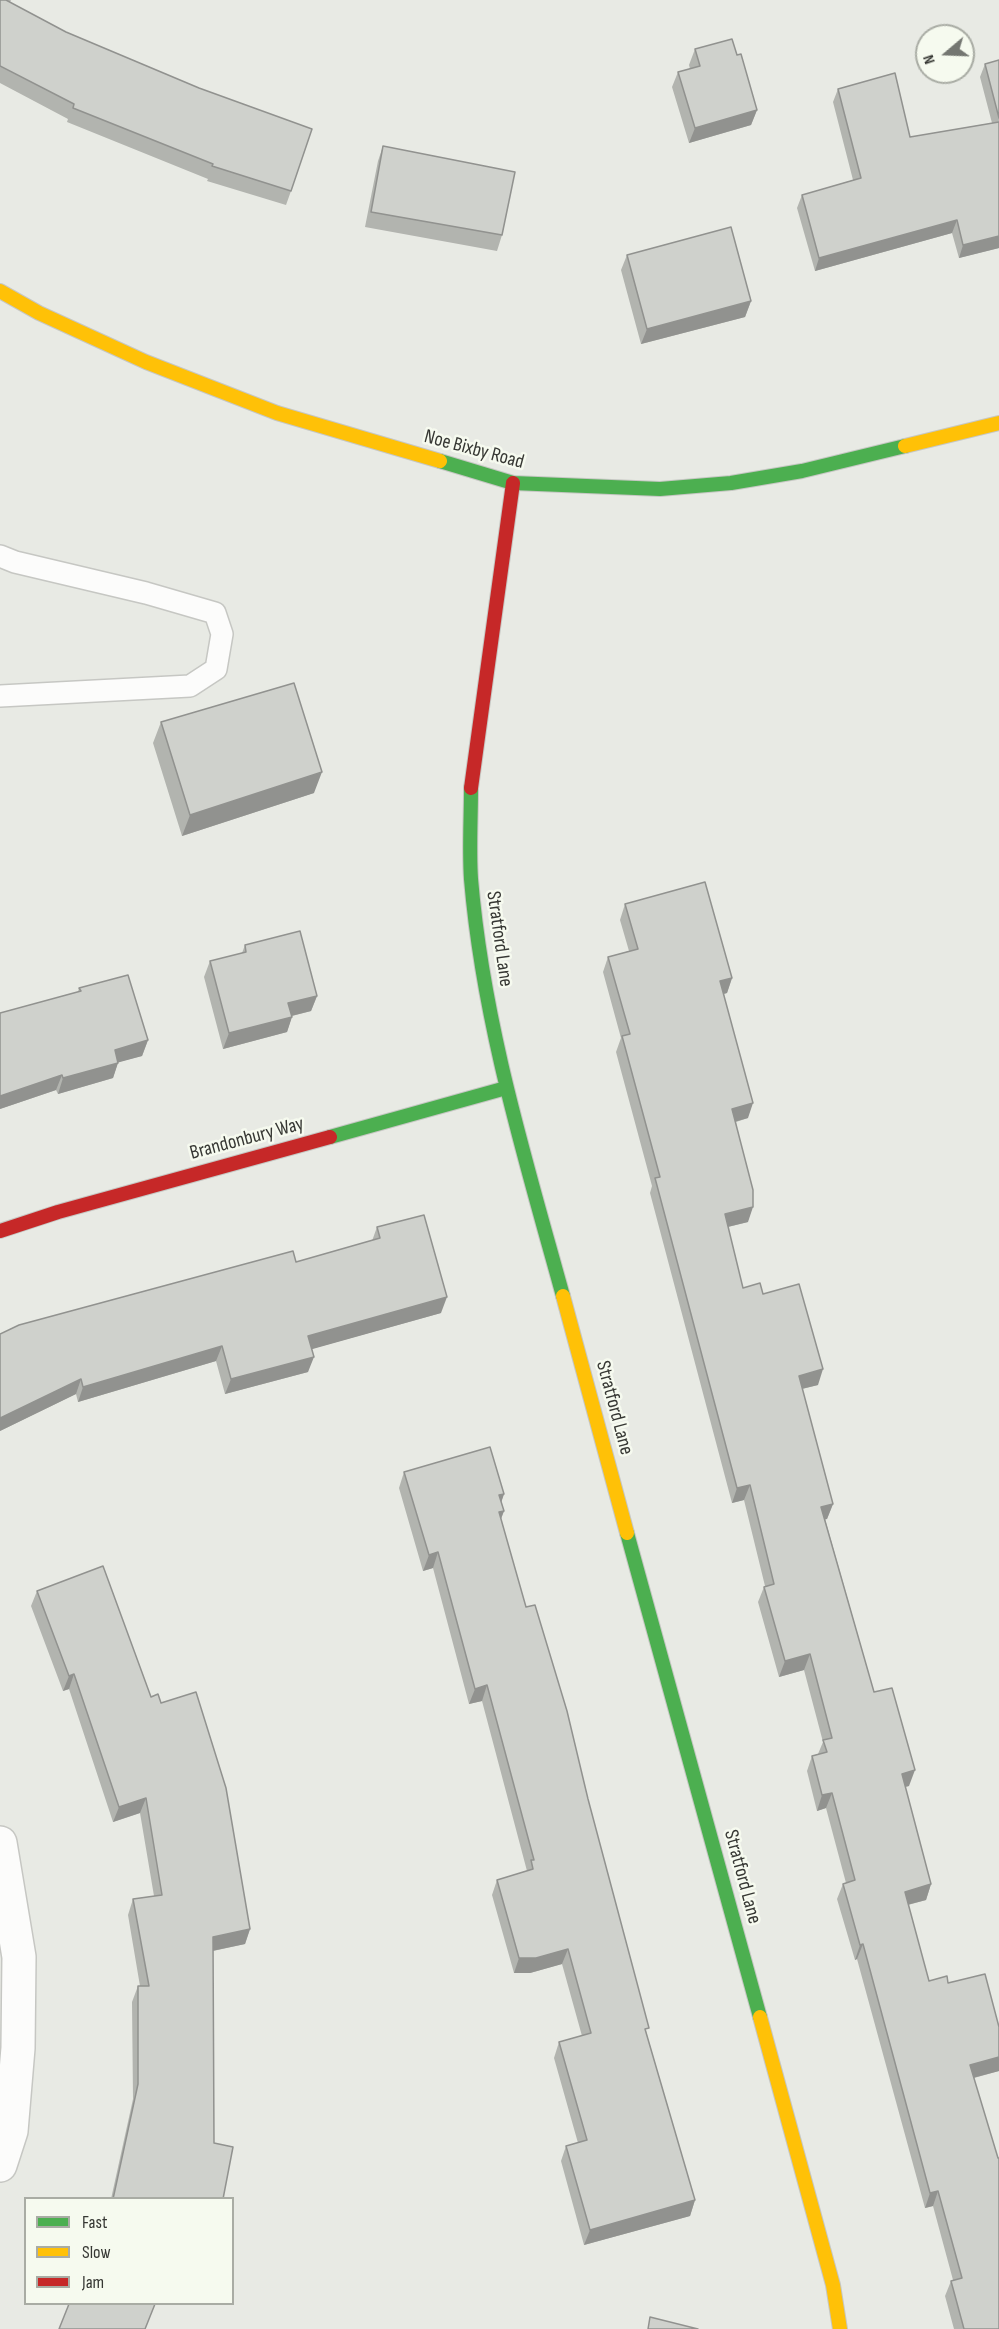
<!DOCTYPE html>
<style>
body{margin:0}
#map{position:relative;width:999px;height:2329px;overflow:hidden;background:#e8eae4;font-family:"Sofia Sans Condensed",sans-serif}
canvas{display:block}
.legend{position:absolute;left:24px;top:2197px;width:210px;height:108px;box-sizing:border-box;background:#f6faef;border:2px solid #a9aca4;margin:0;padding:8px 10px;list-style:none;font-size:18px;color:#363733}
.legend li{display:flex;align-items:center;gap:12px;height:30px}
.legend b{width:30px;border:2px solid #a9aca4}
.north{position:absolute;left:915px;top:24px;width:60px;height:60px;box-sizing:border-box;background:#f6faef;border:2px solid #a9aca4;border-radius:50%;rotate:251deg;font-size:16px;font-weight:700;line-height:24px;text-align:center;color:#363733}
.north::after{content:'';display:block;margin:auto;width:21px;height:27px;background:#747671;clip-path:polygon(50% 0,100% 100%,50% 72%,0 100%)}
</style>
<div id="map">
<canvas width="999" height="2329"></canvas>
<ul class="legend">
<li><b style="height:8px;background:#4caf50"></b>Fast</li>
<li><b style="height:8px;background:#ffc107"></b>Slow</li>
<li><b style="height:8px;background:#c62828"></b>Jam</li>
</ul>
<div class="north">N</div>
</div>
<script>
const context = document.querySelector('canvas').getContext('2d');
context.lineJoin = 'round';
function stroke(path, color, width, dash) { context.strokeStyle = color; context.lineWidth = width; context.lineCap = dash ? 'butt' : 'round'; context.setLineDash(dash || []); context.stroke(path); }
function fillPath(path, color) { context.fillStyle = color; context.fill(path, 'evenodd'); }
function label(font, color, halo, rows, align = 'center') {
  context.font = font + ' "Sofia Sans Condensed",sans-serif'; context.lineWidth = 5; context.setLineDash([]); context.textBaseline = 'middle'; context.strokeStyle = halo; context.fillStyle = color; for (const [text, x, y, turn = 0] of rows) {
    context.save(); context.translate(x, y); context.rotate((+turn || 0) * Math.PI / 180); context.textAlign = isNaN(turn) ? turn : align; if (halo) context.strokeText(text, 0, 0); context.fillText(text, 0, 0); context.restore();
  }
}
const lane = new Path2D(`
 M 0,556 L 15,562 L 146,593 L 215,613 L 222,634 L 216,669 L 190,686 L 0,696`);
const street = new Path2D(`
 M 0,1843 L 19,1957 L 18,2048 L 11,2131 L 0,2165`);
const fast = new Path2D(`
 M 440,461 L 513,483 L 660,489 L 731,483 L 802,471 L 905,446
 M 471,788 C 471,818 469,849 471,879 C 483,1022 525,1158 563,1296
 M 330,1137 L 506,1088
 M 627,1533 L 760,2017`);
const slow = new Path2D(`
 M 0,291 L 39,313 L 146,362 L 277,413 L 440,461
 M 905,446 L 999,423
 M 563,1296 L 627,1533
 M 760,2017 L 833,2285 L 840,2329`);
const jam = new Path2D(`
 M 471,788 L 513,483
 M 0,1231 L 58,1212 L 330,1137`);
stroke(lane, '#c6c7c3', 24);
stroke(street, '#c6c7c3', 36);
stroke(fast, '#c6c7c3', 16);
stroke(slow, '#c6c7c3', 16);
stroke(jam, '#c6c7c3', 16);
stroke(lane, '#fcfcfb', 21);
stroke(street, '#fcfcfb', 33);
stroke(fast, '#4caf50', 14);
stroke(slow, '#ffc107', 14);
stroke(jam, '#c62828', 14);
fillPath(new Path2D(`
 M 0,0 L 11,0 L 10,2 L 291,191 L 286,205 L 207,181 L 208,179 L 67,122 L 68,119 L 0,83 Z
 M 695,49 L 737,55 L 757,110 L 751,125 L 689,143 L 672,87 L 678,72 L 690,69 L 689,65 Z
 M 999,60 L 999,248 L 959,258 L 952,233 L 815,271 L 797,208 L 802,195 L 853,180 L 833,102 L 838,89 L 910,137 L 992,123 L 980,77 L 985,64 Z
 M 383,146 L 502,235 L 497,251 L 365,227 L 378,161 Z
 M 627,255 L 751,301 L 745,317 L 641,344 L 621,270 Z
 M 161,722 L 314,793 L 182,836 L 153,743 Z
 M 625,904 L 732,978 L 727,993 L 724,994 L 748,1118 L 736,1122 L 748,1222 L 728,1227 L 743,1288 L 763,1294 L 818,1385 L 802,1389 L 833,1504 L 827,1519 L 825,1519 L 874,1692 L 909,1786 L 905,1787 L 931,1884 L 926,1900 L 908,1905 L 929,1981 L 948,1983 L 999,2027 L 999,2071 L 974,2078 L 999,2329 L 954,2329 L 945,2296 L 951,2281 L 953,2280 L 933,2206 L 925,2208 L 857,1959 L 855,1960 L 837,1899 L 843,1884 L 846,1883 L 826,1808 L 817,1811 L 807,1771 L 812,1756 L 818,1754 L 823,1742 L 804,1670 L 779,1677 L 758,1602 L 764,1587 L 765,1586 L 744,1500 L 732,1503 L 650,1193 L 652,1186 L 616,1052 L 621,1038 L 603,972 L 608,957 L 629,951 L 620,920 Z
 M 245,945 L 317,996 L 311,1011 L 292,1016 L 287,1032 L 223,1049 L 204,977 L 210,961 L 242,953 Z
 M 79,988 L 148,1040 L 142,1056 L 118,1062 L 113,1078 L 58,1094 L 56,1090 L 0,1109 L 0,1013 L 78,992 Z
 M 377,1227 L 441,1313 L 311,1349 L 308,1372 L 225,1394 L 216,1361 L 78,1402 L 76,1394 L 0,1431 L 0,1334 L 296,1262 L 372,1241 Z
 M 404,1472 L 504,1494 L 501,1502 L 504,1511 L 501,1519 L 526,1607 L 588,1799 L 647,2035 L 695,2200 L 690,2216 L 584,2245 L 561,2161 L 566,2146 L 578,2143 L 554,2058 L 559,2042 L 582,2036 L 562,1964 L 530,1973 L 514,1973 L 492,1895 L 497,1880 L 527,1871 L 482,1701 L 469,1704 L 433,1568 L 423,1571 L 399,1488 Z
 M 37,1591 L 151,1697 L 250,1929 L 245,1944 L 213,1951 L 214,2143 L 223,2199 L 111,2199 L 133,2099 L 132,2002 L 138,1986 L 140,1986 L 128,1915 L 133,1899 L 154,1896 L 140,1813 L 113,1822 L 69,1689 L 63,1691 L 31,1606 Z`), '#b2b4af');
fillPath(new Path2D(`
 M 757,110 L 751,125 L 689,143 L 695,128 Z
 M 957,220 L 952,233 L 815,271 L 819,258 Z
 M 999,236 L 999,248 L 959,258 L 963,245 Z
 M 751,301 L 745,317 L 641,344 L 647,329 Z
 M 322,772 L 314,793 L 182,836 L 190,815 Z
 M 732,978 L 727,993 L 715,996 L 720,981 Z
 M 317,996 L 311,1011 L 283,1018 L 288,1003 Z
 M 292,1017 L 287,1032 L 223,1049 L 229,1033 Z
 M 148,1040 L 142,1056 L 109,1065 L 115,1050 Z
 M 118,1063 L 113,1078 L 58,1094 L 63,1078 Z
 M 62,1075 L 56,1090 L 0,1109 L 0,1096 Z
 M 753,1103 L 748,1118 L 727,1124 L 732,1109 Z
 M 753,1207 L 748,1222 L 719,1229 L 725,1214 Z
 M 447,1297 L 441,1313 L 302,1352 L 308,1336 Z
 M 222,1346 L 216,1361 L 78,1402 L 83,1387 Z
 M 314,1357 L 308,1372 L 225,1394 L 231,1379 Z
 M 823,1369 L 818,1385 L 793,1391 L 799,1376 Z
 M 81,1379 L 76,1394 L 0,1431 L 0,1418 Z
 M 750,1485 L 744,1500 L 732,1503 L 737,1488 Z
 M 504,1494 L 499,1509 L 499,1495 Z
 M 833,1504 L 827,1519 L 816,1522 L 821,1507 Z
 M 504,1511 L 498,1526 L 499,1512 Z
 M 438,1552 L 433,1568 L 423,1571 L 429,1555 Z
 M 810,1654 L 804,1670 L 779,1677 L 785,1661 Z
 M 74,1674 L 69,1689 L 63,1691 L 69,1676 Z
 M 487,1685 L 482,1701 L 469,1704 L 475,1689 Z
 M 915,1770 L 909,1786 L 896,1789 L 902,1774 Z
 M 832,1793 L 826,1808 L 817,1811 L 822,1795 Z
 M 146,1798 L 140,1813 L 113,1822 L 119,1807 Z
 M 931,1884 L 926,1900 L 899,1907 L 905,1892 Z
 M 250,1929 L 245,1944 L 207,1952 L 213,1937 Z
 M 863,1944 L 857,1959 L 855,1960 L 860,1945 Z
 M 568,1949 L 562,1964 L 530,1973 L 514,1973 L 519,1958 Z
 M 999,2057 L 999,2071 L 965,2080 L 970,2065 Z
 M 938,2191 L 933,2206 L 925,2208 L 930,2193 Z
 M 695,2200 L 690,2216 L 584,2245 L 590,2230 Z`), '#91928f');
const building = new Path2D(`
 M 0,0 L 6,0 L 66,32 L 199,88 L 312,129 L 291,191 L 212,166 L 213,164 L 73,108 L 74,104 L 0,66 Z
 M 732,39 L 737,55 L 741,54 L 757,110 L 695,128 L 678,72 L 700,66 L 695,49 Z
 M 999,60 L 999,118 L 985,64 Z
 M 895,73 L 910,137 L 999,122 L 999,236 L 963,245 L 957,220 L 819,258 L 802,195 L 861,178 L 838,89 Z
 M 383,146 L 515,172 L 502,235 L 371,212 Z
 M 731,227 L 751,301 L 647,329 L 627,255 Z
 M 294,683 L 322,772 L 190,815 L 161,722 Z
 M 705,882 L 732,978 L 720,981 L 753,1103 L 732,1109 L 753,1190 L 753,1207 L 725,1214 L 743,1288 L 760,1283 L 763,1294 L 799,1284 L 823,1369 L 799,1376 L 833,1504 L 821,1507 L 874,1692 L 892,1688 L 915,1770 L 902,1774 L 931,1884 L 905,1892 L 929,1981 L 947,1976 L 948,1983 L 985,1974 L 999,2027 L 999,2057 L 970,2065 L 998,2158 L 999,2158 L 999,2329 L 964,2329 L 951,2281 L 962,2278 L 938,2191 L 930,2193 L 863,1944 L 860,1945 L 843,1884 L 855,1880 L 832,1793 L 822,1795 L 812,1756 L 827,1752 L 823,1740 L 832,1738 L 810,1654 L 785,1661 L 764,1587 L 774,1584 L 750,1485 L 737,1488 L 655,1178 L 660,1177 L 622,1036 L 630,1034 L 608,957 L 638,949 L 625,904 Z
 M 300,931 L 317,996 L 288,1003 L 292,1017 L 229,1033 L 210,961 L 246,952 L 245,945 Z
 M 128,975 L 148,1040 L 115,1050 L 118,1063 L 63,1078 L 62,1075 L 0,1096 L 0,1013 L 81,991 L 79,988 Z
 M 424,1215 L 447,1297 L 308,1336 L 314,1357 L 231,1379 L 222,1346 L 83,1387 L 81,1379 L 0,1418 L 0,1334 L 19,1325 L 293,1251 L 296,1262 L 380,1238 L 377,1227 Z
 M 490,1447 L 504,1494 L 499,1495 L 504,1511 L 499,1512 L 526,1607 L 535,1605 L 567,1711 L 588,1799 L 649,2028 L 645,2029 L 695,2200 L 590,2230 L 566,2146 L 587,2140 L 559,2042 L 591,2033 L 568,1949 L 536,1958 L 519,1958 L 497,1880 L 533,1869 L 531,1860 L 534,1860 L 487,1685 L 475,1689 L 438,1552 L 429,1555 L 404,1472 Z
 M 103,1566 L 151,1697 L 158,1694 L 161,1703 L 196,1692 L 226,1788 L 250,1929 L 213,1937 L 214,2143 L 233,2147 L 223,2199 L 113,2199 L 138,2084 L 138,1986 L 149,1986 L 133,1899 L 162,1895 L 146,1798 L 119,1807 L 74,1674 L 69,1676 L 37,1591 Z
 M 69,2304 L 155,2304 L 145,2329 L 59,2329 Z
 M 650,2317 L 698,2329 L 648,2329 Z`);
fillPath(building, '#cfd1cc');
stroke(building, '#91928f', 1.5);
label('20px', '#363733', '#f6faef', [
 ["Noe Bixby Road",474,450,15],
 ["Stratford Lane",499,939,82],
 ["Brandonbury Way",247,1139,-15],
 ["Stratford Lane",614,1408,75],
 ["Stratford Lane",742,1877,75]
]);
</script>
